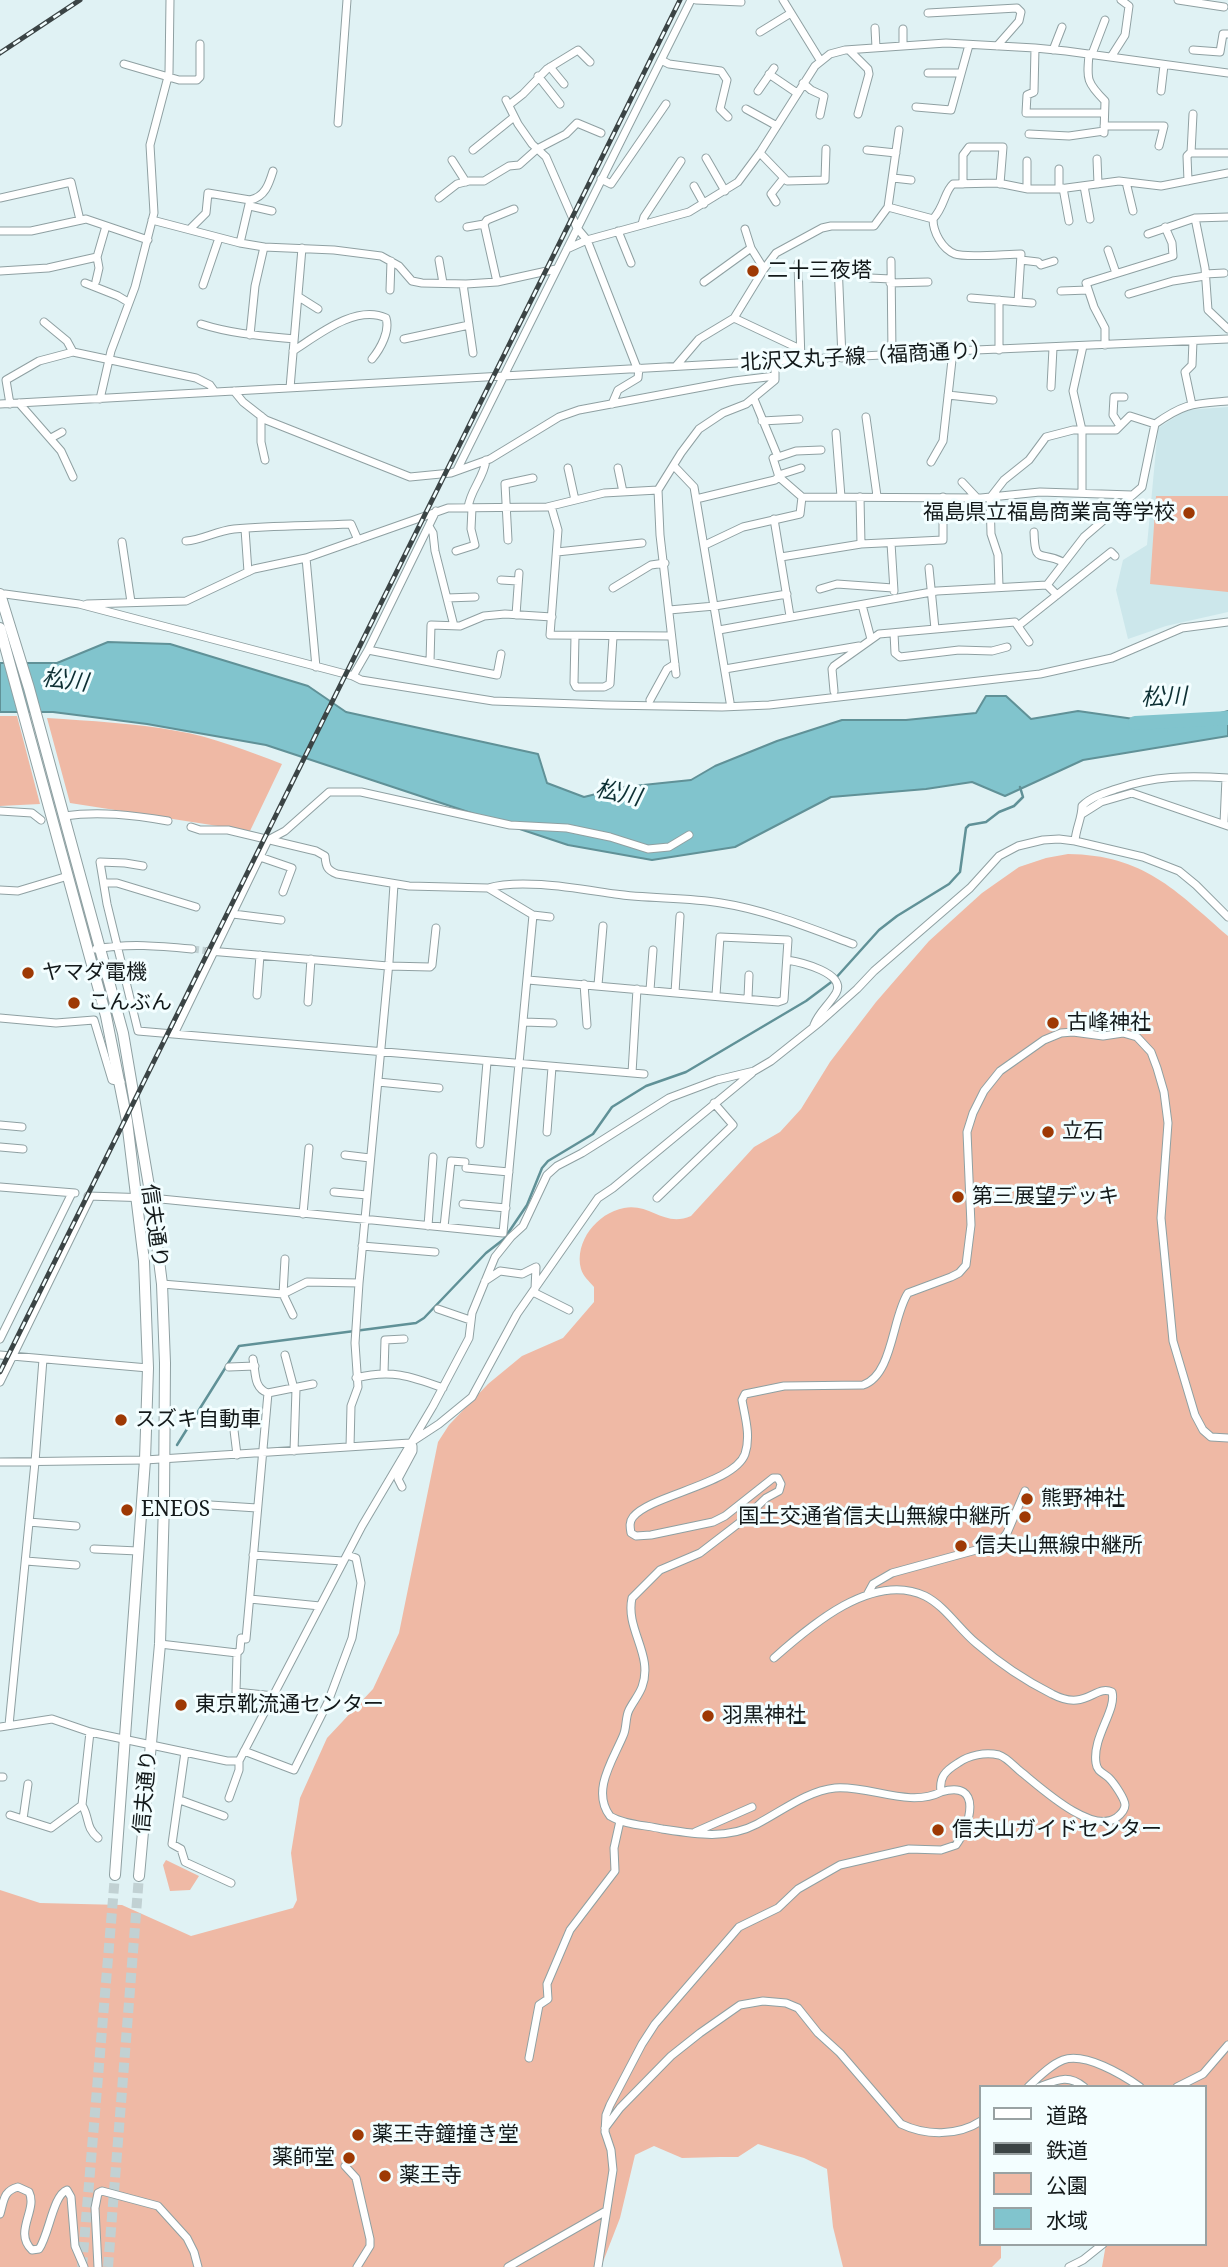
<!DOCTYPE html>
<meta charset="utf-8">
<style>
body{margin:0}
#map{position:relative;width:1228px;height:2267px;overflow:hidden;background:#e0f2f4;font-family:"Noto Serif","Noto Sans JP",serif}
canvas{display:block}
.legend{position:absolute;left:979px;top:2085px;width:228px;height:161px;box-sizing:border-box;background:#f3feff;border:2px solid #99a2a3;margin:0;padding:9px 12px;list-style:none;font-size:21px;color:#13191a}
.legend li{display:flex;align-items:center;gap:14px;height:35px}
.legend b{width:35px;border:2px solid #99a2a3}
</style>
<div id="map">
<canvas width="1228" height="2267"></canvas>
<ul class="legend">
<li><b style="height:9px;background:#fff"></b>道路</li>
<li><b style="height:9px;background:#3b4445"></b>鉄道</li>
<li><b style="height:19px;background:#efb9a5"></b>公園</li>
<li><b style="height:19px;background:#81c4cd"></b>水域</li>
</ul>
</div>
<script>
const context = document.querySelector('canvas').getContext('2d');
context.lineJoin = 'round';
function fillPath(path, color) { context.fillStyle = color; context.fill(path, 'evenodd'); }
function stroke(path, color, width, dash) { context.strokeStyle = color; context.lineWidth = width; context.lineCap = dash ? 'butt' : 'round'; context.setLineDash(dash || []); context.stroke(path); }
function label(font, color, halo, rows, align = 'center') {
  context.font = font + ' "Noto Serif","Noto Sans JP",serif'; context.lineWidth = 6; context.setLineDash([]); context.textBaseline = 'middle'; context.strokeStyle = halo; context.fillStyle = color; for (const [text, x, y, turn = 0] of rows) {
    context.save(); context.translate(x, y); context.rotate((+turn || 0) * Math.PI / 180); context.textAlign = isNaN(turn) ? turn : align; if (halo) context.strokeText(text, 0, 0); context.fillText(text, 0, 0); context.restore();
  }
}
fillPath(new Path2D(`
 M 1228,407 L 1228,612 L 1166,626 L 1128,639 L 1116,590 L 1123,560 L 1147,545 L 1158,428 L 1186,410 Z`), '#cce7eb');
fillPath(new Path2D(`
 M 1156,496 L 1228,496 L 1228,592 L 1150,584 Z
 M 0,716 L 17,716 L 40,804 L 0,806 Z
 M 47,718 C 90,721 135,723 177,731 C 213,737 248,751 282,764 L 250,831 L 70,803 Z
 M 1068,854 C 1144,855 1175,890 1228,936 L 1228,2267 L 1102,2267 L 1106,2244 L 1205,2244 L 1205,2087 L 981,2087 L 981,2244 L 1001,2244 L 1001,2258 L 992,2267 L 843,2267 L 833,2227 L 827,2169 L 804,2158 L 758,2144 L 738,2157 L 720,2157 L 682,2158 L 654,2146 L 635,2155 L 620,2218 L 601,2267 L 0,2267 L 0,1890 L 40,1903 L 122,1905 L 191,1936 L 293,1908 L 297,1900 L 291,1853 L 300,1798 L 327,1738 L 373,1689 L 399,1633 L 438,1442 L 449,1425 L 488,1384 L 522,1356 L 563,1338 L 594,1302 L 594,1287 C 589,1281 583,1276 581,1269 C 574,1242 597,1213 624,1208 C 651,1203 664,1228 691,1216 L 754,1147 L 780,1132 L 801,1109 L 830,1062 L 876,1002 L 929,941 L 982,893 L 1019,867 L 1046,858 Z
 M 166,1860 L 199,1876 L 190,1890 L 170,1891 L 163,1865 Z`), '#efb9a5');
const water = new Path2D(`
 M 108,642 L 170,644 L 308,686 L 346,712 L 538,754 L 547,783 L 584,797 L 624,787 L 691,780 L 715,766 L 777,741 L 842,720 L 906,720 L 976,713 L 986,696 L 1006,696 L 1031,719 L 1078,711 L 1176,725 L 1228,711 L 1228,736 L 1083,760 L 1005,796 L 972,782 L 926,789 L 831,797 L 735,847 L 652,860 L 568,845 L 266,745 L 147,724 L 53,712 L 0,712 L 0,663 L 57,663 Z`);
fillPath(water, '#81c4cd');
stroke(water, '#609197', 2);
stroke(new Path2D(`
 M 177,1445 L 239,1346 L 416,1323 L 424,1318 L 486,1253 L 504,1239 L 527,1205 L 542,1168 L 548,1161 L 593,1134 L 612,1107 L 646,1086 L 686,1072 L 806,1001 L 834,980 L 879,930 L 897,916 L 949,884 L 960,872 L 966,828 L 969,825 L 986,822 L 999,812 L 1014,806 L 1023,797 L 1020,787`), '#609197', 2.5);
stroke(new Path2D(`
 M 1135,723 L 1228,718`), '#81c4cd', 14);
stroke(new Path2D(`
 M 192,949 L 209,951`), '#c1d1d3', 7, [7, 3.5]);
stroke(new Path2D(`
 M 82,2267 L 115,1875
 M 108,2267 L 139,1876`), '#c1d1d3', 10, [10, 5]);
const minor = new Path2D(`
 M 696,0 L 741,2
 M 783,0 L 820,60
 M 1178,0 L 1224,7
 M 928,13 L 1017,8 L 1021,12 L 1019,21 L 997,46
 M 875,28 L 876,48
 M 903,29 L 903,46
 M 760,32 L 791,13
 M 1035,48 L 1034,92 L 1027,95 L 1026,113 L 1104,113
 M 849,50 L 868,69 L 869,74 L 858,114
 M 1053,50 L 1062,27
 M 1193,50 L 1220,52 L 1223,34 L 1228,34
 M 1089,54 C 1087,79 1086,82 1105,101 L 1104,133
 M 1092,54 L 1105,20
 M 1111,57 L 1125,35 L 1129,6 L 1121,0
 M 661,60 L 669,64 L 721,71 L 727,80 L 720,109 L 728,117
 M 124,64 L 179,80 L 197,80 L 200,77 L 200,44
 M 550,67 L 564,84
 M 928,73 L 960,73
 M 769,74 L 797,93
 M 538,76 L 560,104
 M 803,83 L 811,90 L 824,96 L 820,115
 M 758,91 L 774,68
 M 1161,91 L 1164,65
 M 506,100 L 518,124 L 532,144 L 546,157 L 577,228 L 587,240 L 567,249
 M 509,105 L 523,94 L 547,69 L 578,50 L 590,62
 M 916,107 L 951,110 L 969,45
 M 746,109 L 777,126
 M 338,123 L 347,0
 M 1104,126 L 1164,126 L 1159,146
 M 899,130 L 888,207 L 933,219 C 945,206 944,192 953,184 L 998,183 L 1028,189 L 1059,189 L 1119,181 L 1161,186 L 1228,173
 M 1029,134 L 1069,136 L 1104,131
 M 473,150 L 514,117
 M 867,150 L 896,153
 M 760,153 L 787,181 L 825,180 L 826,149
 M 1191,153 L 1193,114
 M 706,158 L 725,191
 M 1097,159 L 1098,184
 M 452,160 L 466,182
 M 893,178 L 911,180
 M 601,179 L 611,184 L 666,104
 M 1188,181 L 1187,156 L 1190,153 L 1228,153
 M 1126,182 L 1133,211
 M 963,184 L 963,155 L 969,147 L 1003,147 L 1000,184
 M 694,186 L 704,204
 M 1084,186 L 1090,219
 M 1027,188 L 1027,161
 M 1063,188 L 1069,221
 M 1059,189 L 1059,169
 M 0,198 L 71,182 L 80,220
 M 439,198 L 457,184 L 469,181 L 484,181 L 509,166 L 519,165 L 537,149 L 566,134 L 577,123 L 601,133
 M 250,200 C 265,197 269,184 273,171
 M 776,202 L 771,194 L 783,179
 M 250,206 L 272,211
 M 1195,218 L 1205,268 L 1208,310 L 1228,329
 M 933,219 C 933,232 942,249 955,254 C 966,258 1007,254 1021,254 L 1018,302
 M 152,220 L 240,243 L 264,247 L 334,250 L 381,256 L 399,266 L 412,281 L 422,283 L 466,284 L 497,282 L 556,269
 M 642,224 L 644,217 L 681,161
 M 467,227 L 484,224
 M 190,229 L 206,213 L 208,193 L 250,200 L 240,243
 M 745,229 L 751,248
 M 0,231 L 31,231 L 86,219 L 148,240
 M 618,231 L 631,263
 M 1148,234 L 1195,218 L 1228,217
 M 1108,250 L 1116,273
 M 439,260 L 443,283
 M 1021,260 L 1038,262 L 1041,265 L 1054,261
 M 891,261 L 892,354
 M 798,263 L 801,361
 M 838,263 L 842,358
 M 764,269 L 776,253 L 822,228 L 831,226 L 874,226 L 888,207
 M 0,271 L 48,268 L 97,257 L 106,226
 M 1205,274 L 1224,273
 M 870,278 L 891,279
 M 96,281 L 99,268 L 97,257
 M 497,282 L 484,224 L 487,220 L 514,209
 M 85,283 L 118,296 L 128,302
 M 890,283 L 928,282
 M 463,284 L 473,353
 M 203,285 L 219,238
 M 390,290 L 391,261
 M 1061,291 L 1088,290
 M 1129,294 L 1173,281 L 1205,276
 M 299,297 L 318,309
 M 971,298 L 1032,303
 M 734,318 L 800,349
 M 44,322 L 67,341 L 73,352
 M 201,324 C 232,334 263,336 294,339
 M 250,335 L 255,286 L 264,247
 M 404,339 L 469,325
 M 1105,345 L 1105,328 L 1094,307 L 1086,283 L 1173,256 L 1172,243 L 1165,227
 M 999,350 L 999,300
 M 293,351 C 318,335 356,304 386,318 C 390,331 381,348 372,359
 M 676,366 L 699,339 L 734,318 L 764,269 L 751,248 L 704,282
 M 637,368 L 587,240 L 689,212 L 738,182 L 761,151 L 815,66 L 830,54 L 845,50 L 946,43 L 1035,48 L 1066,51 L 1228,73
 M 1051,387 L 1053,348
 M 290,388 L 302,248
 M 234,391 L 243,402 L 266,420 L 410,477 L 451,473 L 490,459 L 559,417 L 579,410 L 734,381 L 775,376
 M 948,395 L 993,400
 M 100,399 L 111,351 L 135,287 L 154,213 L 150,145 L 169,73 L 170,0
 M 754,399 L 778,457 L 796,451 L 821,450
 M 19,403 L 61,451 L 73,477
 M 0,404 L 953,351 L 1228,339
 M 10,404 L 6,380 L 39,361 L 73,352 L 196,378 L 210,385 L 215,392
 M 612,404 L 618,390 L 638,378 L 639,368
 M 1192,405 L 1185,372 L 1192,365 L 1193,341
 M 261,416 L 261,442 L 265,460
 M 866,417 L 877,496
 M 762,421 L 799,419
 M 1120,426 L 1113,415 L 1114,397 L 1124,397
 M 836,433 L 841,497
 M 51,438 L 62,432
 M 773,458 L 779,477 L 802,497
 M 931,462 L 943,441 L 953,351
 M 674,466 L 694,487 L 730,702
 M 568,468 L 575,500
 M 618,468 L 623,492
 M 457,470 L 691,0
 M 962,482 L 977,498
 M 658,490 L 660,535 L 676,674
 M 1082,492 L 1082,430 L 1073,391 L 1083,346
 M 860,497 L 861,544
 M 696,499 L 775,480 L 782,474 L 801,468
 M 551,506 L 558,530 L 550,635 L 671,636
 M 468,508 C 470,490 484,478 486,460
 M 774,519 L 790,616
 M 430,528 L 433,533 L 435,551 L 454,626
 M 245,529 L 248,572
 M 1034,532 C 1035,566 1040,550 1063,562
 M 508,540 L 505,484 L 533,478
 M 186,541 C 202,540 216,531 234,529 C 272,525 312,526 351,524 L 358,540
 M 122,542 L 131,602
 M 891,543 L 894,591
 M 705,545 L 743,527 L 800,514 L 802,497 L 981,498 L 1040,492 L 1132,495
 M 456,551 L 475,545 L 471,529 L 472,508
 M 557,552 L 642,543
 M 781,557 L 861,544 L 943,540 L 943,497
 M 306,558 L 316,667
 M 929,568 L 935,629
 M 501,580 L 518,581
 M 1047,585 L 1084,537 L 1142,487 L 1155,424
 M 999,587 L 998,555 L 991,534 L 990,498 L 1004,480 L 1029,460 L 1046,437 L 1073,430 L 1116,430 L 1130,416 L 1155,424 C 1185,403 1192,404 1228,401
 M 613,588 L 651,565 L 665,563
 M 820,589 L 837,584 L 893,588
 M 5,594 L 79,604 L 353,676 L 361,680 L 493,701 L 606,705 L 722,707 L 769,705 L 1040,674 L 1112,658 L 1182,628 L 1228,622
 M 447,598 L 475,597
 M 87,604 L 186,601 L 254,569 L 306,558 L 448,508 L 547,507 L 604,493 L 658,490 L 681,453 L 699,429 L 723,413 L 746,404 L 775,380 L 775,362
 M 862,605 L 871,639
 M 669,610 L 715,606 L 787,594
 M 516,615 L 519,573
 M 1018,626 L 1111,552 L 1115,556
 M 719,630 L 937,591 L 1047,585 L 1057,595
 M 894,633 L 895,653 L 900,657 L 959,650 L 992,651 L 1007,647
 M 575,636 L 574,683 L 576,687 L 604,687 L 610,684 L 613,637
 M 368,650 L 497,675 L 501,654
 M 430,662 L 431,625 L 460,626 L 484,616 L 505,614 L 552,617
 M 725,669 L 859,646
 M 353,676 L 368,650 L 436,511
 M 834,691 L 832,669 L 834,666 L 879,634 L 1015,622 L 1029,642
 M 650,700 L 667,669 L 675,664
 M 0,811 L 32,813 L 41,820
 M 1082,814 L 1101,802 L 1132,793 L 1228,826
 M 64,816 C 99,811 133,815 168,821
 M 1224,823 L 1226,778
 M 1075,841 C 1076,828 1082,818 1082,806 C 1091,797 1104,793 1116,789 C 1154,776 1187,775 1228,778
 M 260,857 L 292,868 L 283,892
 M 143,866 L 125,863 L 100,862 L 107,904 L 138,1031 L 644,1074
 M 104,883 L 117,883 L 196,907
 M 488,888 C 522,878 579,889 615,894 C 650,899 686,897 721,903 C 766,910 810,928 853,944
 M 0,890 L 18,891 L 68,876
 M 233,914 L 281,920
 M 533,915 L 550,917
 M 96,949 C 128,943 160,946 192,949
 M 209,951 L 388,966 L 430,967 L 432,965 L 436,928
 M 787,960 C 800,962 847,973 836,993 C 829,1005 819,1012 814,1025
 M 528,980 L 778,1002 L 784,1000 L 788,940 L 720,937 L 716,995
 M 584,984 L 587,1025
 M 598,985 L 603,926
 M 650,990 L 653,950
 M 675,992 L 680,916
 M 257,995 L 260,955
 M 748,998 L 749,975
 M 308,1002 L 311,959
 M 0,1018 L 56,1023 L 94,1020 L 112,1080 L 121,1082
 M 524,1022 L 553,1023
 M 174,1034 L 268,840 L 285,831 L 329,792 L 361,792 L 510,825 L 567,828 L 610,837 L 648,849 L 669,847 L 689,835
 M 632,1073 L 637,989
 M 378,1082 L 439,1088
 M 0,1125 L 22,1127
 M 547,1132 L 552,1067
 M 480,1144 L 487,1062
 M 0,1147 L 23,1149
 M 345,1155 L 370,1158
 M 466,1168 L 509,1172
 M 0,1187 L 75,1193
 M 334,1192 L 367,1195
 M 88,1196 L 151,1198 L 503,1233 L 533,915 L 488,888 L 409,886 L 337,874 C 327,870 326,867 325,856 L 316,851 L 228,830 L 200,830 L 191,827
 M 657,1198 L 733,1125 L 714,1103
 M 463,1204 L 506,1208
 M 303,1214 L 309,1148
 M 428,1226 L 433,1157
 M 444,1227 L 451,1161 L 465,1162
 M 362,1246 L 435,1252
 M 485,1281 L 500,1271 L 522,1274 L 536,1267 L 535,1289
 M 162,1284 L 283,1294 L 293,1315
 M 533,1292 L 569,1310
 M 283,1294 L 307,1282 L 359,1283
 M 283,1294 L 285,1259
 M 438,1309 L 470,1320
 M 0,1339 L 72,1193
 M 0,1355 L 148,1368
 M 285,1355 L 293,1385 L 296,1389 L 294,1451
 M 253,1359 C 256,1372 253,1388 268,1393 L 313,1384
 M 229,1367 L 255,1366
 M 384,1373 L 385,1340 L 404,1339
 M 356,1378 C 391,1369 410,1376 443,1388
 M 0,1382 L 91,1196
 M 268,1393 L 246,1639 L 241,1638 L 240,1650 L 237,1653 L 236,1692 L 274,1696
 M 233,1422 L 237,1455
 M 350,1447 L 351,1406 L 358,1387 L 355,1343 L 359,1283 L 389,962 L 394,884
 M 0,1462 L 145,1460 L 410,1443 L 439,1424 L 472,1397 L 517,1314 L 598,1198 L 613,1188 L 752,1073
 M 402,1487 L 398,1479 L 413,1451 L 413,1446 L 410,1443
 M 164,1502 L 257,1508
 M 29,1522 L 76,1526
 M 94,1549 L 138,1551
 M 253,1555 L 343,1561
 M 26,1561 L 76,1565
 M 867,1595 L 873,1584 L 892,1573 L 998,1544 L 1007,1533 L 1025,1491
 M 250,1599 L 320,1606
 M 160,1644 L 237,1653
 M 9,1725 L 35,1462 L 43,1359
 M 0,1727 L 52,1719 L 90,1732 L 227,1761 L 239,1761
 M 244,1751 L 294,1770 L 328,1702 L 352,1638 L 361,1583 L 356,1558 L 347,1555
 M 185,1752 L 172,1844 L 181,1849 L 185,1862 L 231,1883
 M 0,1777 L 3,1777
 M 941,1792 C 909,1808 869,1785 835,1788 C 807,1791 782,1811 757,1824 C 727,1840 694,1834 662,1829 C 646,1825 625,1825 610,1816 C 591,1791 613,1760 623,1736 C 627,1728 625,1718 629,1710 C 633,1702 639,1695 642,1687 C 654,1655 625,1629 632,1598 L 660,1570 L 700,1553 L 743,1520 L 766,1498 L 779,1491 L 781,1484 L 778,1478 L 773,1478 L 725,1516 L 713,1522 L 651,1535 L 636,1536 L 631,1533 C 630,1527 629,1522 633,1517 C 650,1495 734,1484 745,1454 C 751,1436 745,1417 742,1400 L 745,1394 L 784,1386 L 863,1385 C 893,1375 892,1317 908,1293 L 951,1277 L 959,1273 L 966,1265 L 971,1225 L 967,1132 L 973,1113 L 984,1091 L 1000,1071 L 1044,1040 L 1061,1033 L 1073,1032 L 1103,1036 L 1123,1033 L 1137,1037 L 1151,1052 L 1157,1068 L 1164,1092 L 1168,1123 L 1161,1218 L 1173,1341 L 1195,1415 L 1203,1430 L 1211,1437 L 1228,1438
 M 229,1798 L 239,1770 L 239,1761 L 362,1526 L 433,1406 L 469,1338 L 472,1313 L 495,1257 L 511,1237 L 523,1226 L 547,1175 L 557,1166 L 582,1153 L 669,1098 L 717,1080 L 754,1071 L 771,1061 L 820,1022 L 857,989 L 874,971 L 970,888 L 999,856 L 1018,846 L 1043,840 L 1059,839 L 1075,841 L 1143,857 L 1179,871 L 1196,885 L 1228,917
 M 180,1800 L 224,1816
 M 82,1805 C 90,1818 85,1827 98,1838
 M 10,1815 L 51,1828 L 82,1805 L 90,1732
 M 23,1819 L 28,1784
 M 695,1832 L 752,1807
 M 529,2058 L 539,2005 L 548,1999 L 547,1984 L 570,1930 L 615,1871 L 614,1848 L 620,1821
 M 1028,2087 C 1039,2077 1050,2065 1063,2060 C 1085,2052 1123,2075 1140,2087
 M 1039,2087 C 1057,2080 1068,2074 1084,2087
 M 1177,2087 L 1203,2074 L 1228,2045
 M 605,2128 L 620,2108 L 671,2056 L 700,2033 L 740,2005 L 763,2001 L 786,2003 L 798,2008 L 818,2033 L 840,2053 L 901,2124 C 926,2136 958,2136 981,2121
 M 345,2166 L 356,2178 L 370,2239 L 370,2246 L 357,2267
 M 0,2214 C 4,2201 3,2191 18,2187 L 29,2192 C 38,2210 13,2232 32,2250 L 39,2249 C 49,2235 53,2195 67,2190 L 71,2197 L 75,2246 L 84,2267
 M 98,2267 L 95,2208 L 98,2193 L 102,2191 L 158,2206 L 187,2238 L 194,2252 L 198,2267
 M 508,2267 L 606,2211
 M 598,2267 L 613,2170 L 611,2150 L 605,2132 L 606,2115 L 610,2105 L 642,2044 L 655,2024 L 739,1927 L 778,1908 L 798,1889 L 840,1865 L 909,1849 L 941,1850 L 956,1845 C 970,1826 984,1779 941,1792 C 939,1777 945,1771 958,1763 C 969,1755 985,1752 999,1755 C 1006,1757 1014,1766 1020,1771 C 1039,1786 1091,1835 1116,1818 C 1120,1815 1125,1811 1125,1805 C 1125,1799 1114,1783 1109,1778 C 1104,1773 1097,1772 1096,1763 C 1092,1737 1117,1710 1112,1692 C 1095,1684 1086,1712 1052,1694 C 1026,1681 998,1662 976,1643 C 959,1629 945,1606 925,1596 C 873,1571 810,1626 774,1658
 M 1069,2267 L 1083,2260 L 1103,2244`);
const highway = new Path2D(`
 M 0,594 L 29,688 L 123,1033 L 151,1198 L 162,1284 L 165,1363 L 164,1502 L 160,1644 L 139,1876
 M 0,628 L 106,1016 L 127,1121 L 144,1261 L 148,1368 L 145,1460 L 115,1875`);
stroke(minor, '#8fa0a2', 9);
stroke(highway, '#8fa0a2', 12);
stroke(minor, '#fff', 7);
stroke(highway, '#fff', 10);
const rail = new Path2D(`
 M 0,53 L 80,0
 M 0,1372 L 680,0`);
stroke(rail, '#3b4445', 5);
stroke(rail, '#f3feff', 2.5, [8]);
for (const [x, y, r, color] of [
 [753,271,7,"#9e3904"],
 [1189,513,7,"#9e3904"],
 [28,973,7,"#9e3904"],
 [74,1003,7,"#9e3904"],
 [1053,1023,7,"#9e3904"],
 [1048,1132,7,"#9e3904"],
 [958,1197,7,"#9e3904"],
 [121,1420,7,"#9e3904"],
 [1027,1499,7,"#9e3904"],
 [127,1510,7,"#9e3904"],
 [1025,1517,7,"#9e3904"],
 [961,1546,7,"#9e3904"],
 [181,1705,7,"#9e3904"],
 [708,1716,7,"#9e3904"],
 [938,1830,7,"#9e3904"],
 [358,2135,7,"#9e3904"],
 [349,2158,7,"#9e3904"],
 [385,2176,7,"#9e3904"]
]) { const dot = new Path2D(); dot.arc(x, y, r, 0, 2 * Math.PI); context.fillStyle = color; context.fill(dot); stroke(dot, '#f3feff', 2.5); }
label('21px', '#13191a', '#f3feff', [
 ["二十三夜塔",767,271],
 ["福島県立福島商業高等学校",1175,513,"right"],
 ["ヤマダ電機",42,973],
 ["こんぶん",88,1003],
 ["古峰神社",1067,1023],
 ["立石",1062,1132],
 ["第三展望デッキ",972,1197],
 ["スズキ自動車",135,1420],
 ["熊野神社",1041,1499],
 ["ENEOS",141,1510],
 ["国土交通省信夫山無線中継所",1011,1517,"right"],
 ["信夫山無線中継所",975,1546],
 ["東京靴流通センター",195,1705],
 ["羽黒神社",722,1716],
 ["信夫山ガイドセンター",952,1830],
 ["薬王寺鐘撞き堂",372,2135],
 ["薬師堂",335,2158,"right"],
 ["薬王寺",399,2176]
], 'left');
label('21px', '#13191a', '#f3feff', [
 ["北沢又丸子線（福商通り）",866,357,-3],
 ["信夫通り",154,1226,82],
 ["信夫通り",146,1792,-85]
]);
label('italic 23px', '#0d3034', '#f3feff', [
 ["松川",65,681,7],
 ["松川",1164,698,-2],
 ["松川",618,794,12]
]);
</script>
